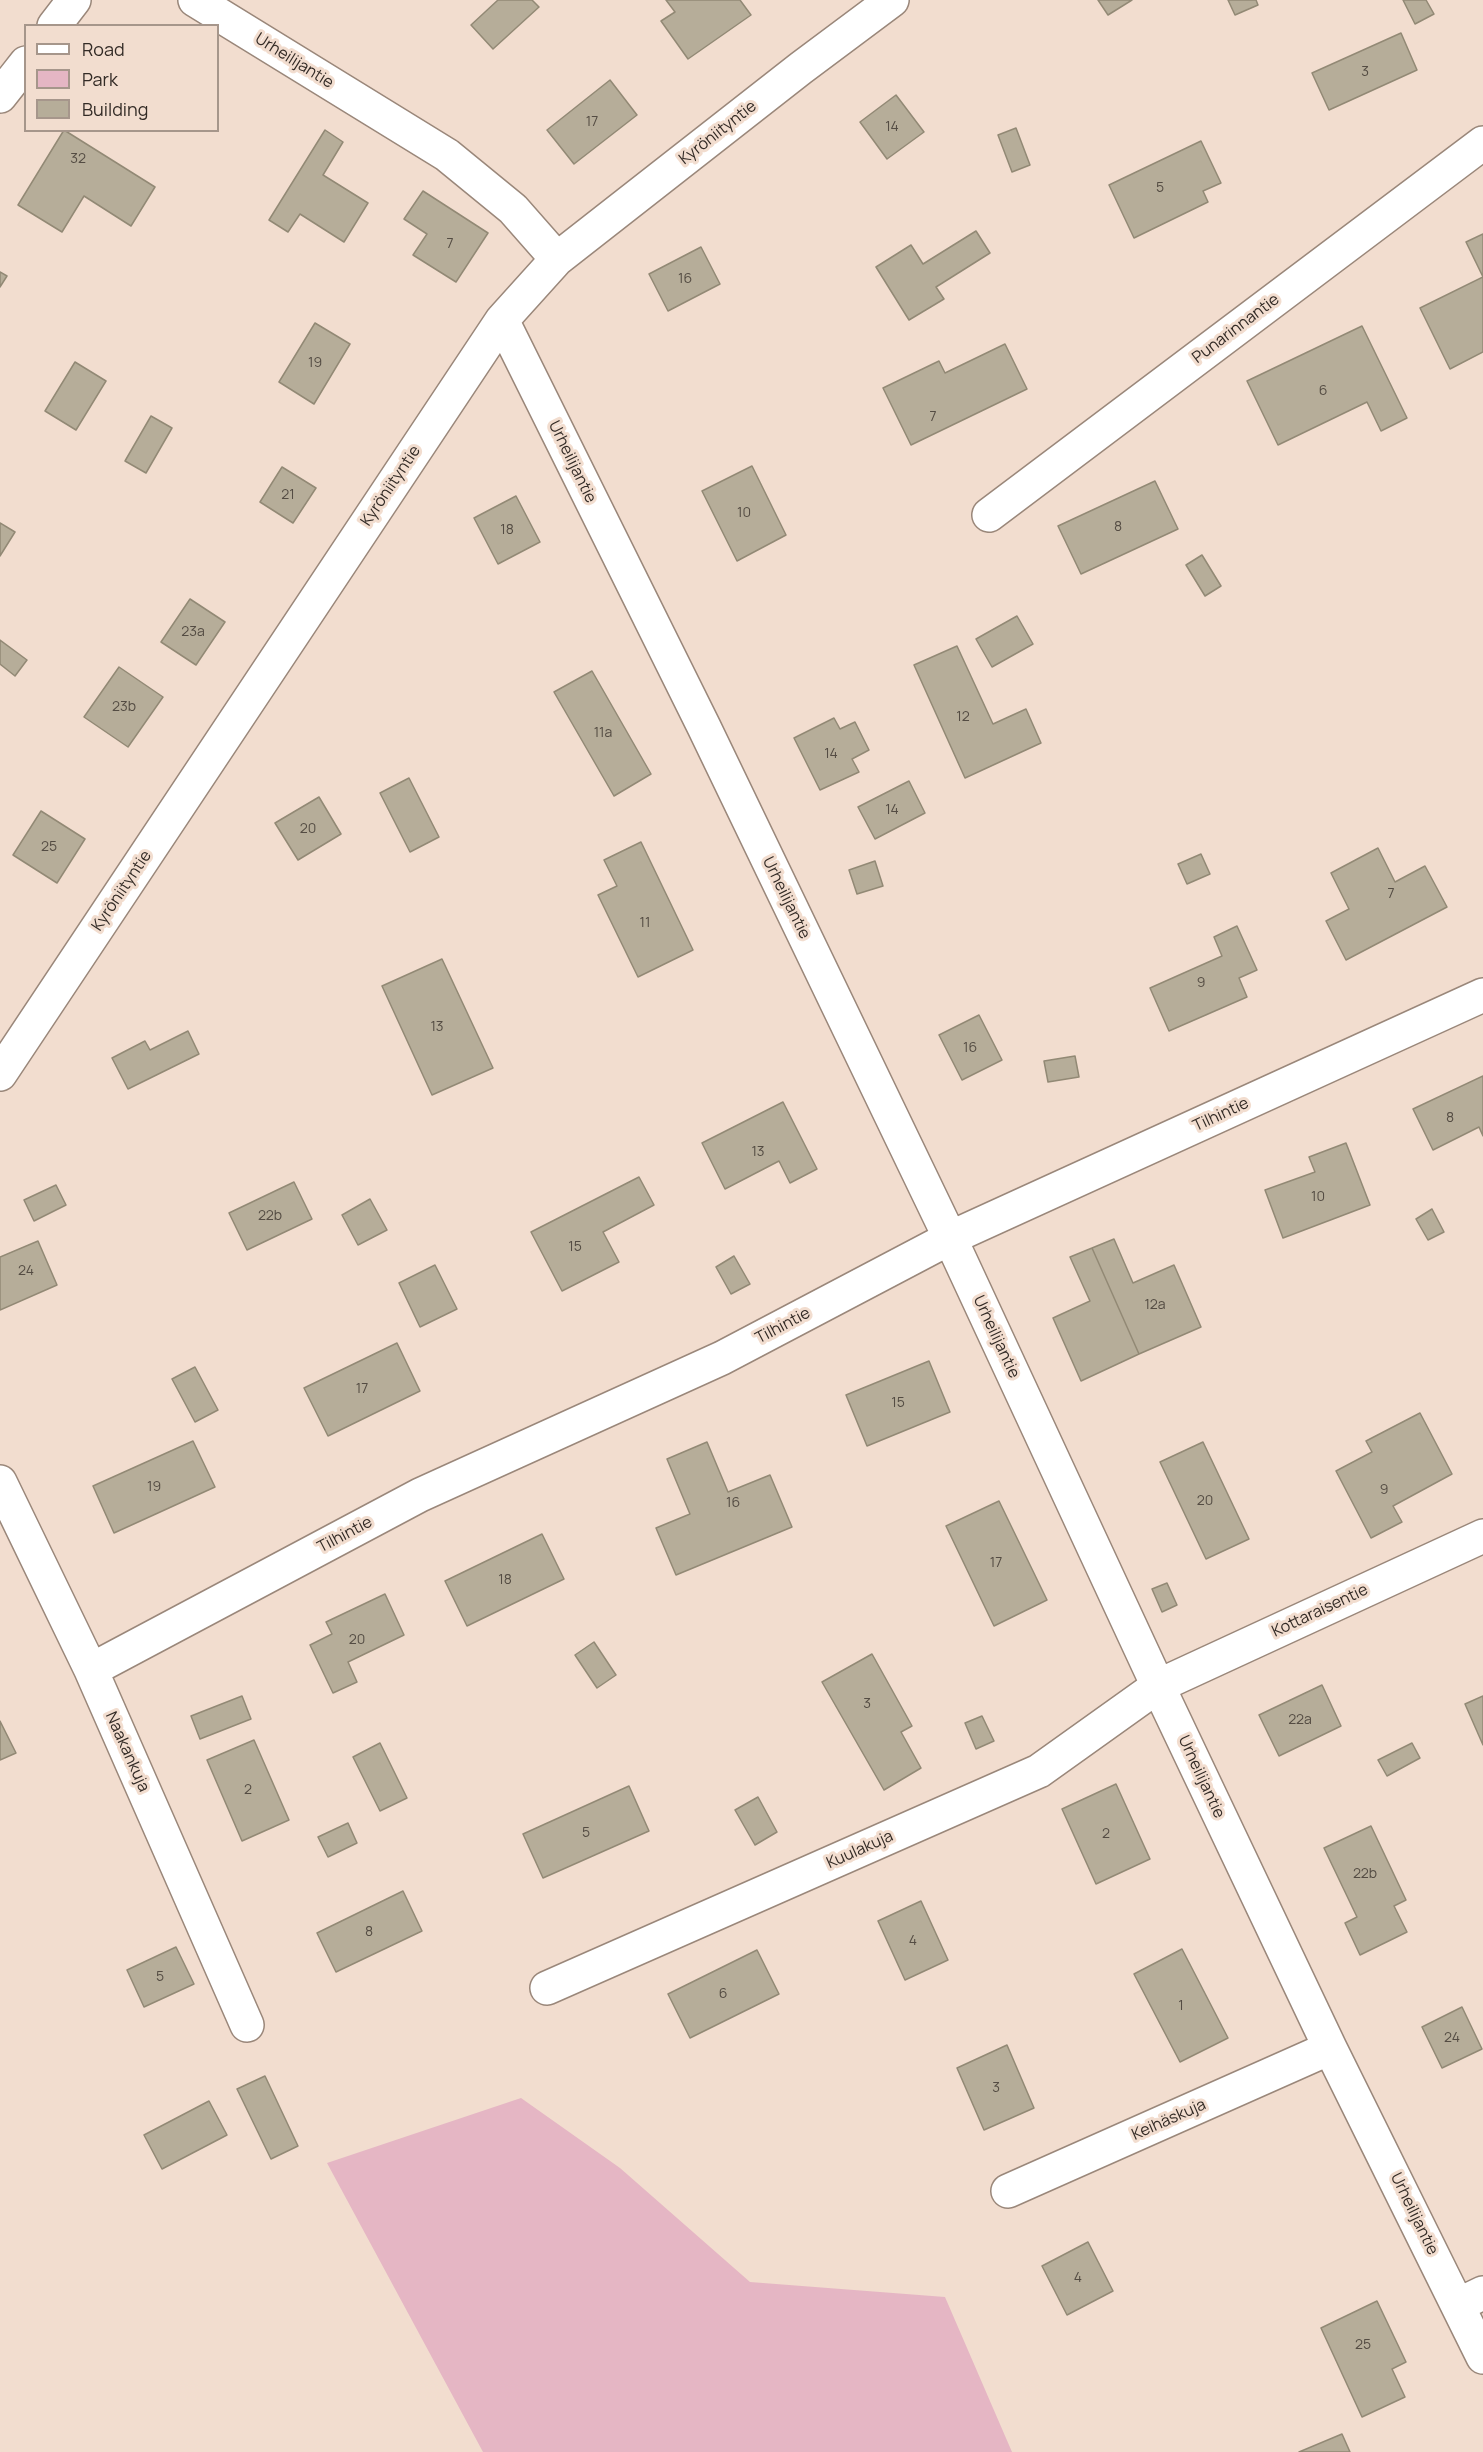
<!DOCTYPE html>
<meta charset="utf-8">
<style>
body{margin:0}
#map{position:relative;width:1483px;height:2452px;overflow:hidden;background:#f2ddcf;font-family:Manrope,sans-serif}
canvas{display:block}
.legend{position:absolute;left:24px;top:24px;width:195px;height:108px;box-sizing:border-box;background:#f2ddcf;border:2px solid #a6968b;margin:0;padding:8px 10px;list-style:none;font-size:18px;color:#332b26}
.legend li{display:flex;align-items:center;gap:12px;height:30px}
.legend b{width:30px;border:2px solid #a6968b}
</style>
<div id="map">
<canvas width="1483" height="2452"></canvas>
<ul class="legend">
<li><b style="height:8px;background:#fff"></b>Road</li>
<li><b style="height:16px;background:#e5b6c4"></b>Park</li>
<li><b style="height:16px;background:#b6ad99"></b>Building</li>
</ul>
</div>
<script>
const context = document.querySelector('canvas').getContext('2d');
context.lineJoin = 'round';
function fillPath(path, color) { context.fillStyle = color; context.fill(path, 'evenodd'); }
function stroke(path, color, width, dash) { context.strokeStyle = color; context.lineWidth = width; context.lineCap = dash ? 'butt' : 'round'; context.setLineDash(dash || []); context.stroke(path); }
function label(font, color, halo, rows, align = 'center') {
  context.font = font + ' Manrope,sans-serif'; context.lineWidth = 6; context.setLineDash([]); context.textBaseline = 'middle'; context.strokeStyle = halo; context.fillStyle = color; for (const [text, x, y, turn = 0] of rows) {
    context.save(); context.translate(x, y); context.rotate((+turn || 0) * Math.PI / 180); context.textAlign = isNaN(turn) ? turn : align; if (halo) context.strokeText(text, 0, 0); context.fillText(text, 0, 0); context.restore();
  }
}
fillPath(new Path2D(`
 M 521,2098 L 620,2168 L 750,2282 L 945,2297 L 1012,2452 L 483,2452 L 327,2163 Z`), '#e5b6c4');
const building = new Path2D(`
 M 498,0 L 532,0 L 539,7 L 493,49 L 471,25 Z
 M 666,0 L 740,0 L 751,15 L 688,59 L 661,21 L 675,12 Z
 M 1098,0 L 1132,0 L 1108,15 Z
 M 1228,0 L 1256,0 L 1258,5 L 1235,15 Z
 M 1403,0 L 1426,0 L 1434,14 L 1415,24 Z
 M 1401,33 L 1417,70 L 1329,110 L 1312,73 Z
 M 610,80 L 637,115 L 574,164 L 547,130 Z
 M 896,95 L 924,132 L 887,159 L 860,122 Z
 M 1016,128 L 1030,165 L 1012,172 L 998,135 Z
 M 64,130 L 155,187 L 131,226 L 84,196 L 62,232 L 18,205 Z
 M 325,130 L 343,142 L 323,175 L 368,203 L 344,242 L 300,214 L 288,232 L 269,220 Z
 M 1201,141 L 1221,183 L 1203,191 L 1208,202 L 1134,238 L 1109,185 Z
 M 423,191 L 488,233 L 456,282 L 413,255 L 427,234 L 404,219 Z
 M 976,231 L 990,253 L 936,287 L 944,299 L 909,320 L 876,267 L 911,245 L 923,264 Z
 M 1483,234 L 1483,352 L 1450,369 L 1420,308 L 1483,277 L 1466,242 Z
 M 701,247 L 720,284 L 668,311 L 649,274 Z
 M 0,272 L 7,276 L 0,287 Z
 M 315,323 L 350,344 L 314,404 L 279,382 Z
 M 1362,326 L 1407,418 L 1381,431 L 1367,402 L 1278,445 L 1247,381 Z
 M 1005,344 L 1027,389 L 911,445 L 883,388 L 939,361 L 945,373 Z
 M 75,362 L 106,381 L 76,430 L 45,411 Z
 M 151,416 L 172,428 L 146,473 L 125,461 Z
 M 752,466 L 786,535 L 737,561 L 702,491 Z
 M 282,467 L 316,488 L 293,523 L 260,502 Z
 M 1155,481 L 1178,529 L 1081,574 L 1058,526 Z
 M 516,496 L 540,542 L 498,564 L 474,518 Z
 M 0,523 L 15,532 L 0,556 Z
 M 1202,555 L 1221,586 L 1205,596 L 1186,565 Z
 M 190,599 L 225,622 L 196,665 L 161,642 Z
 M 1017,616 L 1033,644 L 992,667 L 976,639 Z
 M 0,640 L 27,660 L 15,676 L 0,664 Z
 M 957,646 L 993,724 L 1026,709 L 1041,743 L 965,778 L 914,665 Z
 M 119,667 L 163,697 L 128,747 L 84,717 Z
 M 592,671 L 651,774 L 614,796 L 554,692 Z
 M 834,718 L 840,729 L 855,722 L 869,750 L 852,759 L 859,772 L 820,790 L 794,738 Z
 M 409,778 L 439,837 L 410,852 L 380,793 Z
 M 909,781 L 925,813 L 875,839 L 858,807 Z
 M 319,797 L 341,834 L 298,860 L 275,823 Z
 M 41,811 L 85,839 L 57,883 L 13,855 Z
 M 641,842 L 693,950 L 638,977 L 598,895 L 617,886 L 604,860 Z
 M 1378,848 L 1395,882 L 1425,866 L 1447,907 L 1346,960 L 1326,921 L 1349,909 L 1331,873 Z
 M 1201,854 L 1210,874 L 1187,884 L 1178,864 Z
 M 875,861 L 883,886 L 857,894 L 849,870 Z
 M 1237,926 L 1257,970 L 1239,978 L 1247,997 L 1169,1031 L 1150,988 L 1222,956 L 1214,937 Z
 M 442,959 L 493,1068 L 432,1095 L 382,986 Z
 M 979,1015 L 1002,1060 L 962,1080 L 939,1035 Z
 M 188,1031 L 199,1054 L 128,1089 L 112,1058 L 145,1041 L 150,1050 Z
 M 1075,1056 L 1079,1077 L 1048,1082 L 1044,1061 Z
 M 1483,1076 L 1483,1136 L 1479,1127 L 1433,1150 L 1413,1109 Z
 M 783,1102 L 817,1169 L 790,1183 L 779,1161 L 725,1189 L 702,1143 Z
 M 1346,1143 L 1370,1205 L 1283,1238 L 1265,1190 L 1315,1172 L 1309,1157 Z
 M 639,1177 L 654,1205 L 603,1232 L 619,1262 L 562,1291 L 531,1232 Z
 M 294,1182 L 312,1219 L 247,1250 L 229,1213 Z
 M 56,1185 L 66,1205 L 34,1221 L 24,1200 Z
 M 370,1199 L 387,1230 L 358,1245 L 342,1215 Z
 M 1432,1209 L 1444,1232 L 1428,1240 L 1416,1219 Z
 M 1114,1239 L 1133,1283 L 1174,1265 L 1201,1327 L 1139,1354 L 1092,1248 Z
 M 38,1241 L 57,1285 L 0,1310 L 0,1257 Z
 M 1092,1248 L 1139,1354 L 1081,1381 L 1053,1318 L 1090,1301 L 1070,1257 Z
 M 734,1256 L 750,1284 L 731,1294 L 716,1267 Z
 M 435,1265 L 457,1309 L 420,1327 L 399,1283 Z
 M 397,1343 L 420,1391 L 328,1436 L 304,1388 Z
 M 929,1361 L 950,1412 L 867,1446 L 846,1395 Z
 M 195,1367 L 218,1410 L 195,1422 L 172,1379 Z
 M 1420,1413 L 1452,1474 L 1393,1506 L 1402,1522 L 1371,1538 L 1336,1471 L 1372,1452 L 1366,1441 Z
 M 193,1441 L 215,1487 L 114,1533 L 93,1486 Z
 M 707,1442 L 728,1492 L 770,1475 L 792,1527 L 676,1575 L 656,1528 L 690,1514 L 667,1459 Z
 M 1203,1442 L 1249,1539 L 1206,1559 L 1160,1462 Z
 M 999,1501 L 1047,1600 L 994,1626 L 946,1526 Z
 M 542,1534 L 564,1579 L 467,1626 L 445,1581 Z
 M 1167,1583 L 1177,1605 L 1162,1612 L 1152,1589 Z
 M 385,1594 L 404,1635 L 348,1662 L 357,1682 L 333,1693 L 310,1645 L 332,1634 L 326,1622 Z
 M 594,1642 L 616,1675 L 597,1688 L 575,1655 Z
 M 872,1654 L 912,1726 L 901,1732 L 921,1768 L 884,1790 L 822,1682 Z
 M 1322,1685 L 1341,1726 L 1279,1756 L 1259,1715 Z
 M 242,1696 L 251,1719 L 200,1739 L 191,1716 Z
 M 1483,1696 L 1483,1745 L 1465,1704 Z
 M 982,1716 L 994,1741 L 976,1749 L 965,1723 Z
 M 0,1721 L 16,1753 L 0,1760 Z
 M 254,1740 L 289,1820 L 242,1841 L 207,1760 Z
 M 380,1743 L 407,1798 L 380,1811 L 353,1757 Z
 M 1412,1743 L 1420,1758 L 1387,1776 L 1378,1760 Z
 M 1116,1784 L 1150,1859 L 1096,1884 L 1062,1809 Z
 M 629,1786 L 649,1831 L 543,1878 L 523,1834 Z
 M 758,1797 L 777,1832 L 755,1845 L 735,1810 Z
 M 348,1823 L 357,1843 L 328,1857 L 318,1837 Z
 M 1371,1826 L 1406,1900 L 1394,1906 L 1407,1932 L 1360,1955 L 1345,1923 L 1357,1917 L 1324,1848 Z
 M 403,1891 L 422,1931 L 336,1972 L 317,1933 Z
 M 921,1901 L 948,1960 L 905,1980 L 878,1921 Z
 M 176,1947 L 194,1984 L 144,2007 L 127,1970 Z
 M 1182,1949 L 1228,2038 L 1180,2062 L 1134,1974 Z
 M 757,1950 L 779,1994 L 690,2038 L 668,1994 Z
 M 1462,2007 L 1482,2049 L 1442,2068 L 1422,2027 Z
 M 1007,2045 L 1034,2108 L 984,2130 L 957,2068 Z
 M 265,2076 L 298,2146 L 271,2159 L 237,2089 Z
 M 209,2101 L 227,2135 L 162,2169 L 144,2135 Z
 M 1088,2242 L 1113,2291 L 1067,2315 L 1042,2266 Z
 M 1377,2301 L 1406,2362 L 1392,2369 L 1405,2397 L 1362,2417 L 1321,2328 Z
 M 1342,2434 L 1350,2452 L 1299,2452 Z`);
fillPath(building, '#b6ad99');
stroke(building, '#928975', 1.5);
const minor = new Path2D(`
 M 195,0 L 447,155 L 513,209 L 557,259
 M 54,26 L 74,0
 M 0,96 L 26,63
 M 502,320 L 704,727 L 950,1238 L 1158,1686 L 1330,2048 L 1483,2357
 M 989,515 L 1483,143
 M 0,1074 L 502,320 L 557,259 L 801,68 L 892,0
 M 0,1482 L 91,1670 L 247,2025
 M 91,1670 L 420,1495 L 722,1358 L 950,1238 L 1483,995
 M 547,1988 L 1039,1771 L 1158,1686 L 1483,1536
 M 1008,2191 L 1330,2048
 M 1458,2305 L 1483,2293`);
stroke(minor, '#9a877a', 36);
stroke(minor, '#fff', 33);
label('14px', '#544c43', null, [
 ["3",1365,72],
 ["17",592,122],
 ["14",892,127],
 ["32",78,159],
 ["5",1160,188],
 ["7",450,244],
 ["16",685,279],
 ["19",315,363],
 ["6",1323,391],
 ["7",933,417],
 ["21",288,495],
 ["10",744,513],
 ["8",1118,527],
 ["18",507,530],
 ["23a",193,632],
 ["23b",124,707],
 ["12",963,717],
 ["11a",603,733],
 ["14",831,754],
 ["14",892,810],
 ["20",308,829],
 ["25",49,847],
 ["7",1391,894],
 ["11",645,923],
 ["9",1201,983],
 ["13",437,1027],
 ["16",970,1048],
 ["8",1450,1118],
 ["13",758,1152],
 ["10",1318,1197],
 ["22b",270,1216],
 ["15",575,1247],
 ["24",26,1271],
 ["12a",1155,1305],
 ["17",362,1389],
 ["15",898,1403],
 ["19",154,1487],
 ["9",1384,1490],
 ["20",1205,1501],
 ["16",733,1503],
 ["17",996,1563],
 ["18",505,1580],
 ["20",357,1640],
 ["3",867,1704],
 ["22a",1300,1720],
 ["2",248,1790],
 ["5",586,1833],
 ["2",1106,1834],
 ["22b",1365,1874],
 ["8",369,1932],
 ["4",913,1941],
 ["5",160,1977],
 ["6",723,1994],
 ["1",1181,2006],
 ["24",1452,2038],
 ["3",996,2088],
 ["4",1078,2278],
 ["25",1363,2345]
]);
label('16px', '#332b26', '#f2ddcf', [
 ["Urheilijantie",294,61,32],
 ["Kyröniityntie",718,133,-38],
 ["Punarinnantie",1236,329,-37],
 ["Urheilijantie",572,462,64],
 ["Kyröniityntie",391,486,-56],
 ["Kyröniityntie",122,891,-56],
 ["Urheilijantie",786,898,64],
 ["Tilhintie",1221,1115,-25],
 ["Tilhintie",783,1326,-28],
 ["Urheilijantie",996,1337,65],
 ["Tilhintie",345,1535,-28],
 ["Kottaraisentie",1320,1611,-25],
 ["Naakankuja",127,1752,66],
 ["Urheilijantie",1201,1777,65],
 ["Kuulakuja",860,1850,-24],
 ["Keihäskuja",1169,2120,-24],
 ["Urheilijantie",1414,2214,64]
]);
</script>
